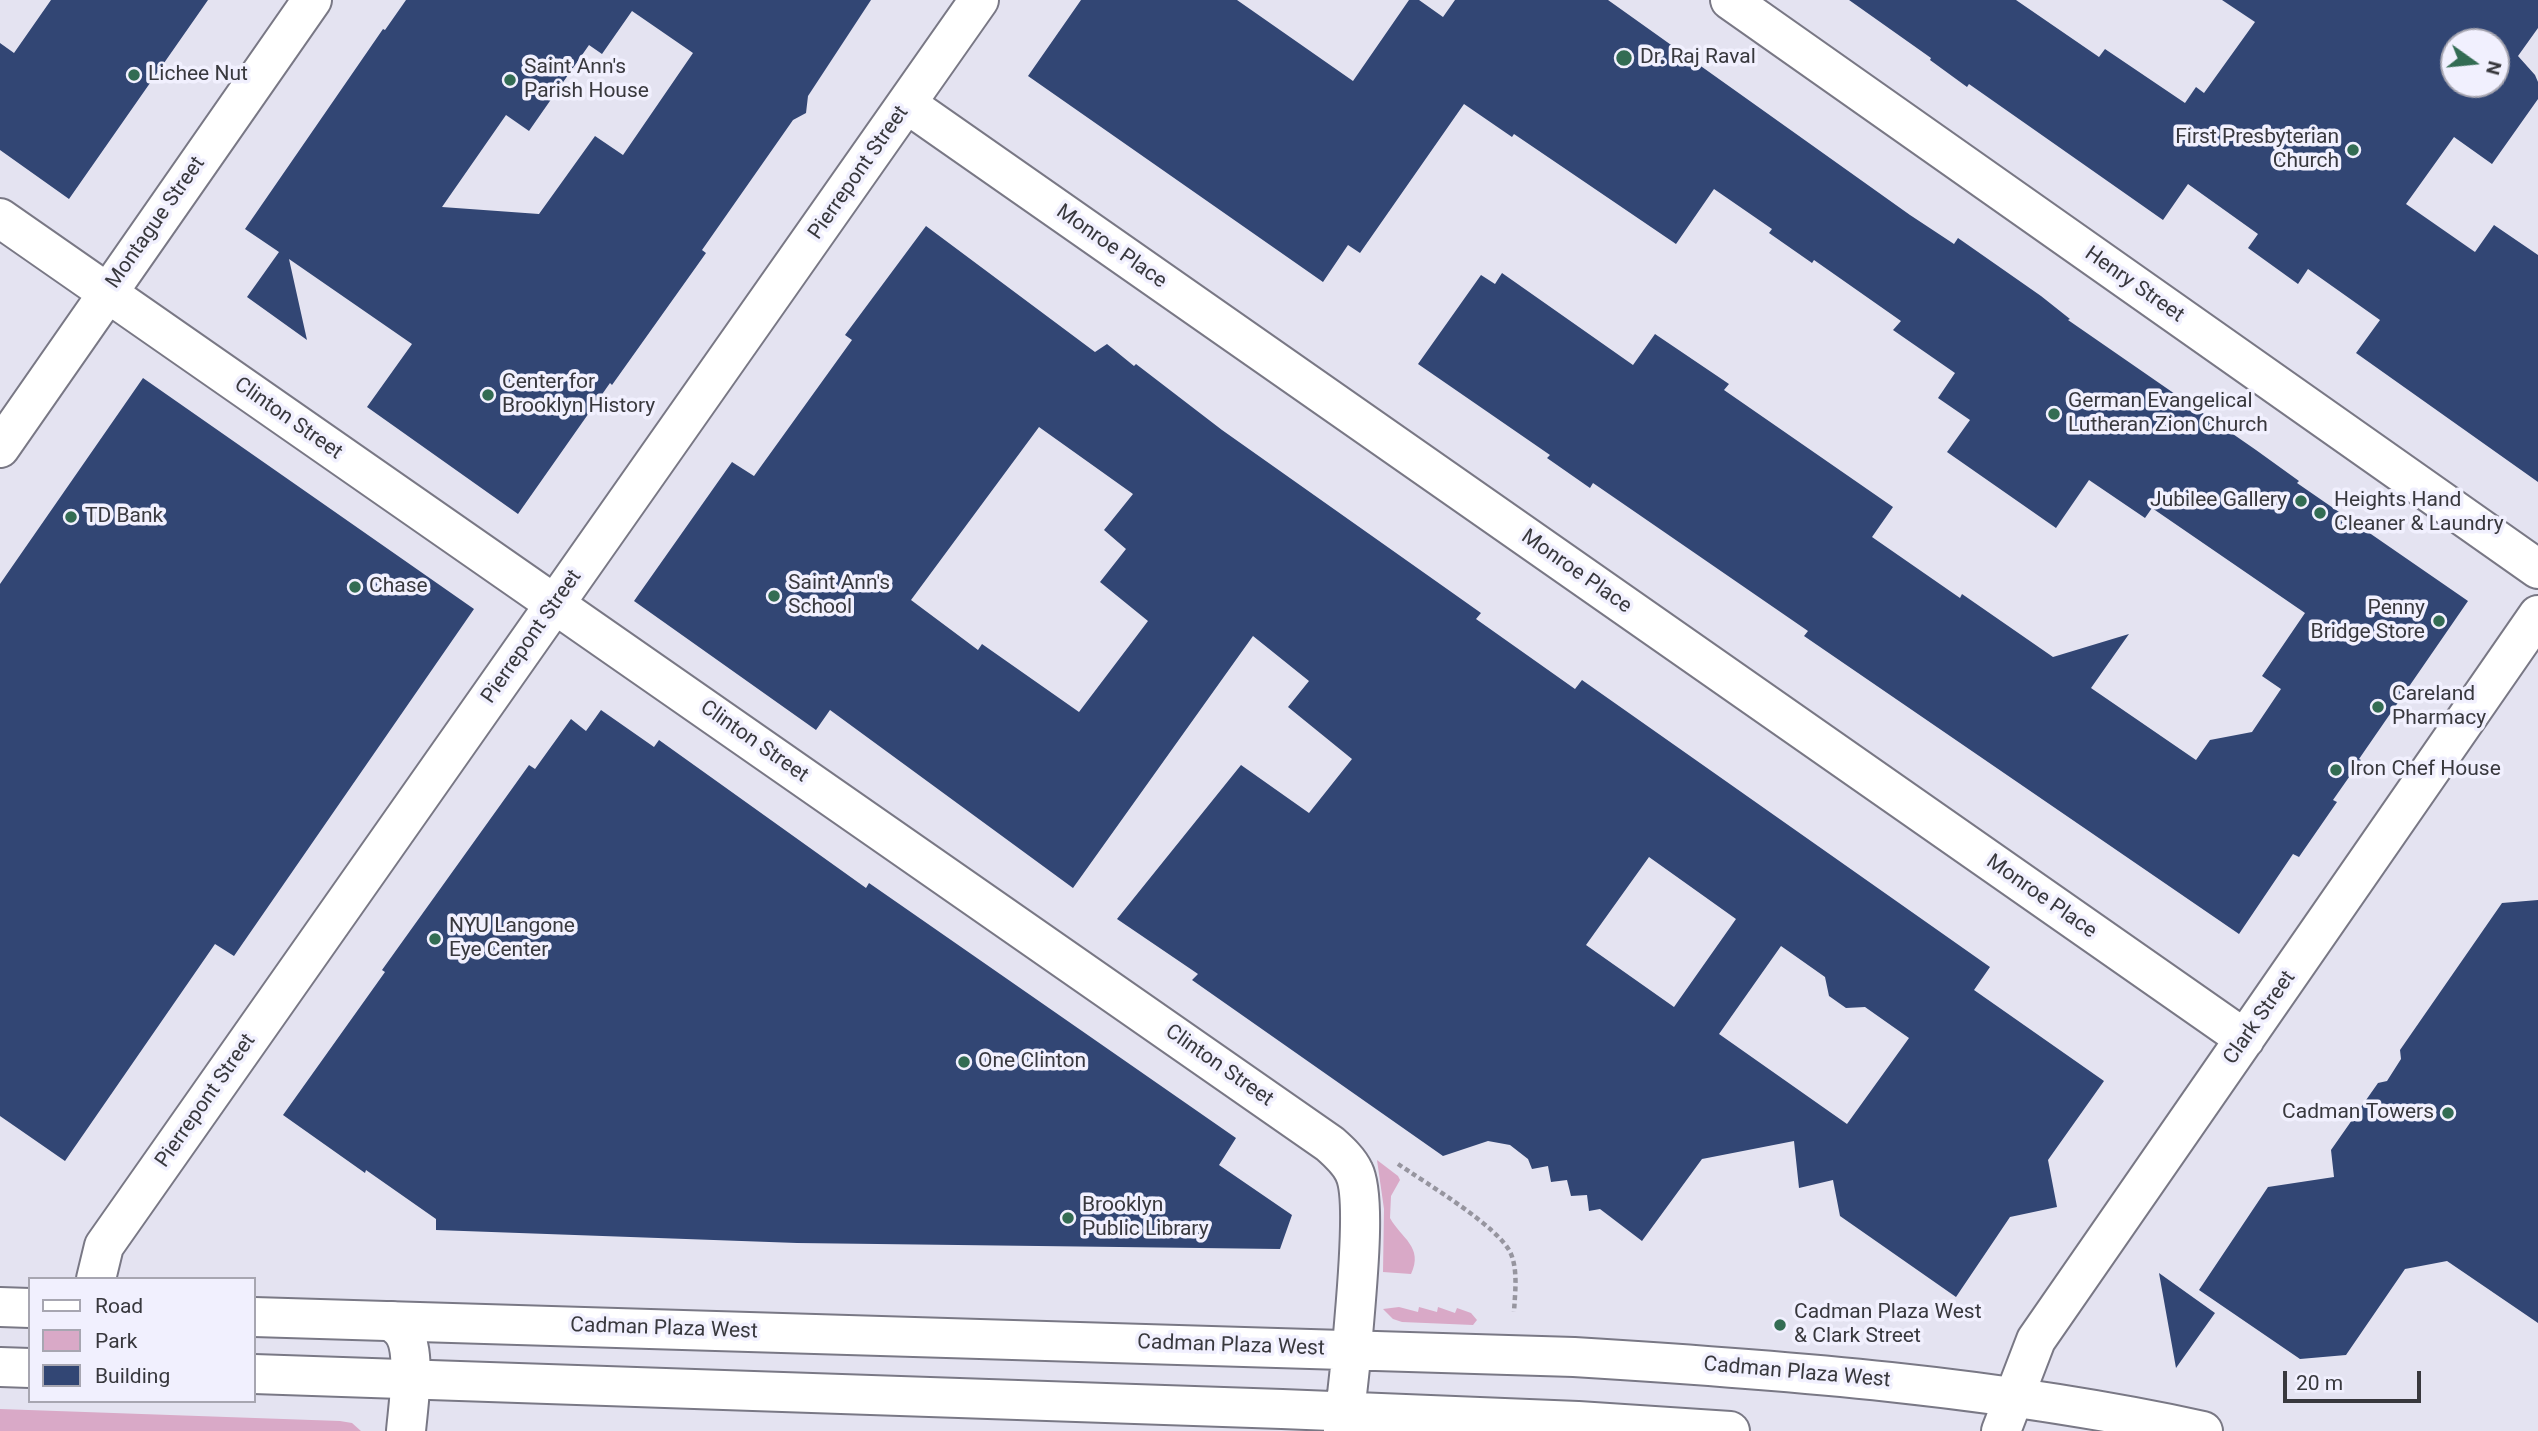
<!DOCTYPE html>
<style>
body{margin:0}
#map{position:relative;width:2538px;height:1431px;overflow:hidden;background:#e4e3f1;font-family:Roboto,sans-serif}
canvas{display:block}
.legend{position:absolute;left:28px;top:1277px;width:228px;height:126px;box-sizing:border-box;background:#f1f0fe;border:2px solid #a7a6b1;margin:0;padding:9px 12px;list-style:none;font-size:21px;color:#38383d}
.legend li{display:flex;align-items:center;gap:14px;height:35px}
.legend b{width:35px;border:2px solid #a7a6b1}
.north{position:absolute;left:2440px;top:28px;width:70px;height:70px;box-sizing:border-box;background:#f1f0fe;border:2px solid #a7a6b1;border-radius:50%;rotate:105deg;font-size:19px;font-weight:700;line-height:28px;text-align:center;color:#38383d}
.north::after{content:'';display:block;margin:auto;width:24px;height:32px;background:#336c53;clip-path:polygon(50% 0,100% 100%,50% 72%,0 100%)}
.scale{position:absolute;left:2283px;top:1371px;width:138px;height:32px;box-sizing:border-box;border:4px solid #38383d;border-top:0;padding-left:9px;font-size:21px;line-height:24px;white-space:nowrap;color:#38383d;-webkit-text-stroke:5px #f1f0fe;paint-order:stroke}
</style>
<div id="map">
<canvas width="2538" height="1431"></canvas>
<ul class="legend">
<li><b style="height:9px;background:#fff"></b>Road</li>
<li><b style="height:19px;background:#d9a9c7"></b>Park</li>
<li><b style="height:19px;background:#324674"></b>Building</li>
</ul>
<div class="north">N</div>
<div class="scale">20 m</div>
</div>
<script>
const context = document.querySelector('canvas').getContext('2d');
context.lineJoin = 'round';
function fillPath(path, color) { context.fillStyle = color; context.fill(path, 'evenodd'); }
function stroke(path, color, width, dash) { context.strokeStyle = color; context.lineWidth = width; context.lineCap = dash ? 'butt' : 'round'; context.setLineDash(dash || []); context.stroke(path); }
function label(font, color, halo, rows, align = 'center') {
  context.font = font + ' Roboto,sans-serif'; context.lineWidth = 7; context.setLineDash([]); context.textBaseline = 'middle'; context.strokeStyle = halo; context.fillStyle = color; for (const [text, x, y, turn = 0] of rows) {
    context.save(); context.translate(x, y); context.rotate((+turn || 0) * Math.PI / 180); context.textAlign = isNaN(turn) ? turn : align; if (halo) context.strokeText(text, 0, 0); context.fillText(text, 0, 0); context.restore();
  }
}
fillPath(new Path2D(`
 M 1377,1160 L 1398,1176 L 1400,1180 L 1391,1196 L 1390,1218 C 1401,1238 1424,1247 1411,1274 L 1383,1272 L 1384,1209 Z
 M 1399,1307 L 1418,1312 L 1419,1307 L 1437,1312 L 1438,1307 L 1455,1313 L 1457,1308 L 1471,1313 L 1477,1320 L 1473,1325 L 1402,1322 L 1393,1319 L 1383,1309 Z
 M 0,1409 L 340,1421 L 352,1423 L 361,1431 L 0,1431 Z`), '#d9a9c7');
fillPath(new Path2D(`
 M 51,0 L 208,0 L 69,199 L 0,150 L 0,43 L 14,53 Z
 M 406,0 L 871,0 L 808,96 L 806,113 L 793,120 L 702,250 L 706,253 L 612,385 L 610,383 L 518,514 L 367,407 L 412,344 L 289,259 L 307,340 L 247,297 L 279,252 L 245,229 L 383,29 L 385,30 ZM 632,11 L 693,53 L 623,155 L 595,136 L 539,214 L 442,207 L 506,115 L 529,131 L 589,45 L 602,54 Z
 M 1081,0 L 1237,0 L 1353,81 L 1409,0 L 1419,0 L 1443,17 L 1455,0 L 1608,0 L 1910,215 L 1954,244 L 1958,238 L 2041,296 L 2070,319 L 2068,320 L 2256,450 L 2299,481 L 2297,483 L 2468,601 L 2359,759 L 2361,760 L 2333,800 L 2337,802 L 2299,857 L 2293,854 L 2239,934 L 1804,636 L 1808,631 L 1593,483 L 1590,488 L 1547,458 L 1550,455 L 1418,364 L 1481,275 L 1495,284 L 1502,273 L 1633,365 L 1655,334 L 1729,384 L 1724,390 L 1893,507 L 1872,537 L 1960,598 L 1962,594 L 2053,657 L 2129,634 L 2091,688 L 2196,760 L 2210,740 L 2252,732 L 2281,689 L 2262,676 L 2305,613 L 2152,508 L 2145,518 L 2089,480 L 2056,528 L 1947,452 L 1970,420 L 1938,398 L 1955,373 L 1893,330 L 1901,321 L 1814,260 L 1812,263 L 1769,233 L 1772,229 L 1714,189 L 1676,244 L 1514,134 L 1512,137 L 1464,104 L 1360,253 L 1348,245 L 1323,282 L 1028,76 Z
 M 1849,0 L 2016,0 L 2099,57 L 2105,49 L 2185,103 L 2196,87 L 2204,93 L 2255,22 L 2222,0 L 2538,0 L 2538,28 L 2518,56 L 2535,75 L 2538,82 L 2538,99 L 2492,164 L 2454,137 L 2406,204 L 2475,252 L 2494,225 L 2538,255 L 2538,482 L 2356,353 L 2380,320 L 2308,269 L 2298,284 L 2248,248 L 2258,234 L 2188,184 L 2163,220 L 1969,84 L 1967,87 L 1930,60 L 1931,58 ZM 2454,42 L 2496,42 L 2496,84 L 2454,84 Z
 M 926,226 L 1095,352 L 1107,344 L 1134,366 L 1136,364 L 1222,430 L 1481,613 L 1476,619 L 1575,689 L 1582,680 L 1990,967 L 1974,990 L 2104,1081 L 2048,1160 L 2057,1207 L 2010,1217 L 1956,1297 L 1840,1216 L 1833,1180 L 1799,1188 L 1794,1141 L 1702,1159 L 1642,1241 L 1600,1209 L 1589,1211 L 1587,1195 L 1571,1196 L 1567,1180 L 1551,1182 L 1548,1166 L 1532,1169 L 1528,1159 L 1510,1145 L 1488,1141 L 1443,1156 L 1192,980 L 1198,974 L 1117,919 L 1241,765 L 1309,813 L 1352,759 L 1288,707 L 1309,681 L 1253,636 L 1073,888 L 830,710 L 816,730 L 634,601 L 732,462 L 754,476 L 852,340 L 845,335 ZM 1039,427 L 1133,494 L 1104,530 L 1126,549 L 1100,582 L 1148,621 L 1079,712 L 982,644 L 978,650 L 911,600 ZM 1649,857 L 1736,919 L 1674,1007 L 1586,945 ZM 1781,946 L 1825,977 L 1829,996 L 1846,1008 L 1865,1007 L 1909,1038 L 1847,1124 L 1719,1034 Z
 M 143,378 L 474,609 L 234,956 L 215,944 L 65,1161 L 0,1116 L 0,584 Z
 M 601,710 L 654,747 L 659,740 L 866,888 L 869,883 L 1236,1138 L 1219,1165 L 1292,1215 L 1280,1249 L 797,1243 L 436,1230 L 436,1219 L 366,1170 L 365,1173 L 283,1115 L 385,972 L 382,970 L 529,765 L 535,769 L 571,719 L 586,731 Z
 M 2538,900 L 2538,1323 L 2447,1261 L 2405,1269 L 2346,1355 L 2300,1359 L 2199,1290 L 2268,1187 L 2334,1177 L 2331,1150 L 2378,1083 L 2387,1081 L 2401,1059 L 2400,1050 L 2502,903 Z
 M 2159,1273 L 2215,1313 L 2176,1368 Z`), '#324674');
const minor = new Path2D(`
 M 1730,0 L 2538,569
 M 907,104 L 2245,1039
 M 0,218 L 1330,1144 C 1339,1152 1349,1161 1354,1172 C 1368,1200 1354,1314 1352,1349
 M 0,448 L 312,0
 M 96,1279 L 104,1246 L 979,0
 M 391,1321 C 395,1324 400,1328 403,1332 C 417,1352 408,1407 406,1431
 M 2001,1431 L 2036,1340 L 2538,615`);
const major = new Path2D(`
 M 0,1307 L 30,1308
 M 254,1317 L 1574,1357 C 1785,1370 1996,1386 2203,1431
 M 0,1367 L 30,1368
 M 254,1374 L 1282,1409 L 1578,1421 L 1730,1431
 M 1343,1431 L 1352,1349`);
stroke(minor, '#797885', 42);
stroke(major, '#797885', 42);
stroke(new Path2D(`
 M 1398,1164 C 1424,1182 1500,1227 1511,1254 C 1518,1271 1515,1293 1514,1312`), '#96959f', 4.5, [5, 3.5]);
stroke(minor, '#fff', 38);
stroke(major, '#fff', 38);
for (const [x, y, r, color] of [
 [1624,58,9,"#336c53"],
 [134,75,7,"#336c53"],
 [510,80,7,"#336c53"],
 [2353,150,7,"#336c53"],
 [488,395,7,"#336c53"],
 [2054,414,7,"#336c53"],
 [2301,501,7,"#336c53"],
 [2320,513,7,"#336c53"],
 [71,517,7,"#336c53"],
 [355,587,7,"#336c53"],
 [774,596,7,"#336c53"],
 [2439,621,7,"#336c53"],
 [2378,707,7,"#336c53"],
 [2336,770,7,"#336c53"],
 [435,939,7,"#336c53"],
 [964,1062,7,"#336c53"],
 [2448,1113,7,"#336c53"],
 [1068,1218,7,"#336c53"],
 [1780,1325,7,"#336c53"]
]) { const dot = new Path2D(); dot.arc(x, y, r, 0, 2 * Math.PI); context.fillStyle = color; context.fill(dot); stroke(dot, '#f1f0fe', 2.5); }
label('21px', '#38383d', '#f1f0fe', [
 ["Dr. Raj Raval",1640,58],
 ["Saint Ann's",524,68],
 ["Parish House",524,92],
 ["Lichee Nut",148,75],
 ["First Presbyterian",2339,138,"right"],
 ["Church",2339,162,"right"],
 ["Center for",502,383],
 ["Brooklyn History",502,407],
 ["German Evangelical",2068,402],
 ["Lutheran Zion Church",2068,426],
 ["Jubilee Gallery",2287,501,"right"],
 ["Heights Hand",2334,501],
 ["Cleaner & Laundry",2334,525],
 ["TD Bank",85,517],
 ["Saint Ann's",788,584],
 ["School",788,608],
 ["Chase",369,587],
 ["Penny",2425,609,"right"],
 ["Bridge Store",2425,633,"right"],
 ["Careland",2392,695],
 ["Pharmacy",2392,719],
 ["Iron Chef House",2350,770],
 ["NYU Langone",449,927],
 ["Eye Center",449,951],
 ["One Clinton",978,1062],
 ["Cadman Towers",2434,1113,"right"],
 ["Brooklyn",1082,1206],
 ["Public Library",1082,1230],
 ["Cadman Plaza West",1794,1313],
 ["& Clark Street",1794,1337]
], 'left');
label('21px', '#38383d', '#f1f0fe', [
 ["Pierrepont Street",859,173,-55],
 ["Montague Street",156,223,-55],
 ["Monroe Place",1111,247,35],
 ["Henry Street",2134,285,35],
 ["Clinton Street",288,419,35],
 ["Monroe Place",1576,572,35],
 ["Pierrepont Street",532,637,-55],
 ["Clinton Street",754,742,35],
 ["Monroe Place",2041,897,35],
 ["Clark Street",2260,1018,-55],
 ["Clinton Street",1219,1066,35],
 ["Pierrepont Street",206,1101,-55],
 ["Cadman Plaza West",664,1329,2],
 ["Cadman Plaza West",1231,1346,2],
 ["Cadman Plaza West",1797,1373,5]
]);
</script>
